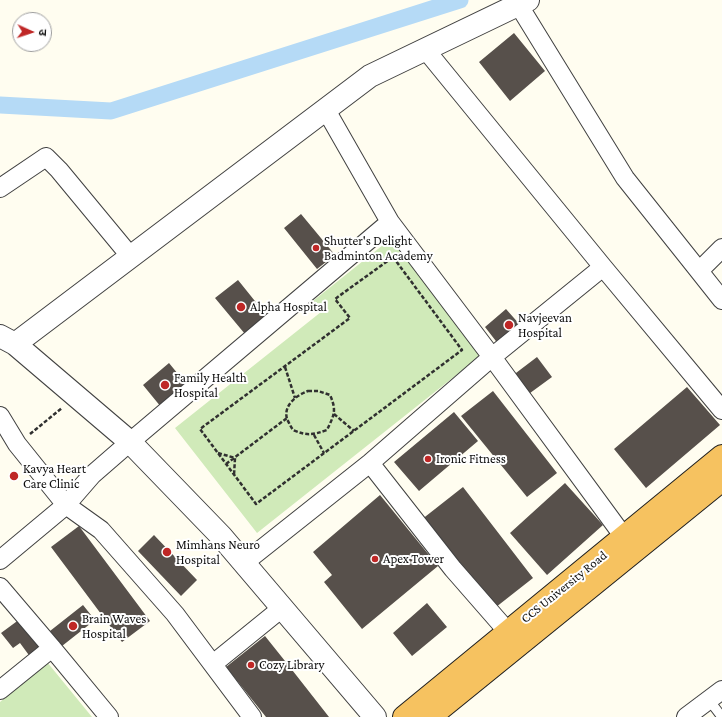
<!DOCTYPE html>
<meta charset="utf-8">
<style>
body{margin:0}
#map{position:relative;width:722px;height:717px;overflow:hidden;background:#fffdf0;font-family:"Crimson Pro","Noto Sans Devanagari",serif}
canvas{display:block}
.north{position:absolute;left:12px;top:12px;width:40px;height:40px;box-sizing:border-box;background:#fff;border:1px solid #9f9f9f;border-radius:50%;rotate:93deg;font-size:11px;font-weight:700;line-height:16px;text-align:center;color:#0e0e0e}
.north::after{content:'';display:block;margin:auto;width:14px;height:18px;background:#bf2726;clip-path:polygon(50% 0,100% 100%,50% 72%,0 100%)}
</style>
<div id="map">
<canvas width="722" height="717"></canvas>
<div class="north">उ</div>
</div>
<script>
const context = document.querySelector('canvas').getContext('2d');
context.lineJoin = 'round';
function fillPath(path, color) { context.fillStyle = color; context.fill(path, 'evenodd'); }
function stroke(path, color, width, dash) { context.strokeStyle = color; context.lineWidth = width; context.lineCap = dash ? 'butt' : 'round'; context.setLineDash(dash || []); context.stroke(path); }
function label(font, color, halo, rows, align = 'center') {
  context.font = font + ' "Crimson Pro",serif'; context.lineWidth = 4; context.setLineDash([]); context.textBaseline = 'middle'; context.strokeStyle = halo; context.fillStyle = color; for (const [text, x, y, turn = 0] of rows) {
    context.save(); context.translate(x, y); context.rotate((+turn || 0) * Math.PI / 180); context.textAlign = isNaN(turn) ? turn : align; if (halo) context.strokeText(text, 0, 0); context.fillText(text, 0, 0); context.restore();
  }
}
fillPath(new Path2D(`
 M 393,237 L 484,353 L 257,533 L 175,428 L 321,312 L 313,301 Z
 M 47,662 L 92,717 L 0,717 L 0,702 Z`), '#d0eab9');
stroke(new Path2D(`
 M 0,105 L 111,111 L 460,0`), '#b5daf6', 17);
fillPath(new Path2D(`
 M 514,33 L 545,71 L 510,101 L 479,62 Z
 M 301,214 L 335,255 L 317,269 L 284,228 Z
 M 238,280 L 267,316 L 245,334 L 215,298 Z
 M 506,309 L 521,326 L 499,345 L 485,327 Z
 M 537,357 L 552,377 L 526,396 L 512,376 Z
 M 169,363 L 187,385 L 161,407 L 143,385 Z
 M 687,387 L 720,425 L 646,488 L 614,449 Z
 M 493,391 L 557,473 L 527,497 L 461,416 Z
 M 454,412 L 478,441 L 419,491 L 394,462 Z
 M 565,483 L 603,525 L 547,575 L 510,533 Z
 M 463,487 L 533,578 L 491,611 L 421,520 Z
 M 380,495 L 438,566 L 362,629 L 324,582 L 332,575 L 313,552 Z
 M 79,526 L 150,621 L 122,642 L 51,547 Z
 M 154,535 L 197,580 L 181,596 L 138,551 Z
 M 427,603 L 447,627 L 412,656 L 393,633 Z
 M 83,605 L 95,620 L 62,646 L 50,631 Z
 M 20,619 L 42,649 L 31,658 L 20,643 L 13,648 L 1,633 Z
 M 265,636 L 289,666 L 329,717 L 266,717 L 226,667 Z`), '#57504b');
const service = new Path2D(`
 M 709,700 L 722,717`);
const minor = new Path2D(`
 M 518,4 L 625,178 L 699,271
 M 425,49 L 603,267 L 722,410
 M 326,110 L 390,222 L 492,357 L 624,537
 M 0,188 L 46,157 L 59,170 L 131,257
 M 722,248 L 699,271 L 722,300
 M 0,416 L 17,444 L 66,505 L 101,530 L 175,614 L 252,717
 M 370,463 L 453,569 L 508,632
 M 0,560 L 66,505 L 92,475 L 130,442 L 390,222
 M 244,563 L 370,463 L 492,357 L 603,267
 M 0,587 L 52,648 L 109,717
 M 213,664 L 282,608
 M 0,690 L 52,648
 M 686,717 L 722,690`);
const tertiary = new Path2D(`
 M 0,336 L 15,344 L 130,442 L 221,536 L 375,717
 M 15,344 L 370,76 L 528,0`);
const trunk = new Path2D(`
 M 404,717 L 722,456
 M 430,717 L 722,480`);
stroke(service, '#414141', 11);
stroke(minor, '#414141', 20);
stroke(tertiary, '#414141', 24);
stroke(trunk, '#1f1f1f', 24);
stroke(new Path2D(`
 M 393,257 L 462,350 L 256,504 L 200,429 L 350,318 L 335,299 Z
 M 285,367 L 295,398
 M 308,391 L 318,391 L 330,395 C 337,411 334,415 327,430 C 313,435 307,436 293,430 C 291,427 289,423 287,419 C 283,405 297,395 308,391 Z
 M 334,414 L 354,431
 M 30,434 L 62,408
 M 314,435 L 324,453
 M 218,453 L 235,458 L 234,475
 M 226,464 L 287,418`), '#303030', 2.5, [4, 2]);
stroke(service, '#fff', 9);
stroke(minor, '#fff', 18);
stroke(tertiary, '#fff', 22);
stroke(trunk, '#f6c260', 22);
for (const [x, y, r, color] of [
 [316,248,4,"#bf2726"],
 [241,307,5,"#bf2726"],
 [509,325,5,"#bf2726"],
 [165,385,5,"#bf2726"],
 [428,459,4,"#bf2726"],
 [14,476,5,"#bf2726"],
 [167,552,5,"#bf2726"],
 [375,559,4,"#bf2726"],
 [73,626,5,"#bf2726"],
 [251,665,4,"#bf2726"]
]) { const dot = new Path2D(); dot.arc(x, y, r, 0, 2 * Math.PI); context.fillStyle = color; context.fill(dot); stroke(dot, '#fff', 1.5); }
label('13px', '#0e0e0e', '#fff', [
 ["Shutter's Delight",324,241],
 ["Badminton Academy",324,256],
 ["Alpha Hospital",250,307],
 ["Navjeevan",518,318],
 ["Hospital",518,333],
 ["Family Health",174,378],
 ["Hospital",174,393],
 ["Ironic Fitness",436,459],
 ["Kavya Heart",23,469],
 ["Care Clinic",23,484],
 ["Mimhans Neuro",176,545],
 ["Hospital",176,560],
 ["Apex Tower",383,559],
 ["Brain Waves",82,619],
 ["Hospital",82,634],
 ["Cozy Library",259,665]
], 'left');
label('13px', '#0e0e0e', '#fff', [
 ["CCS University Road",564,587,-39]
]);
</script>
